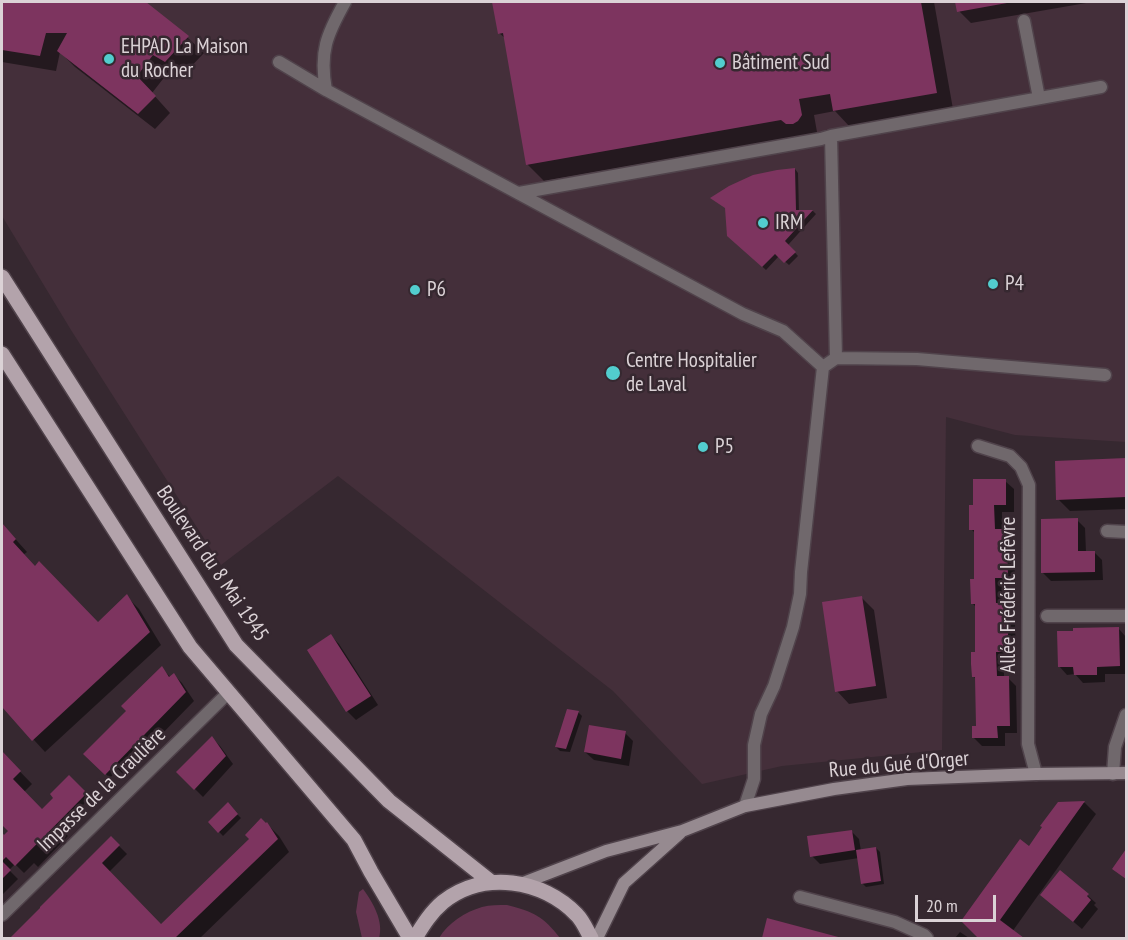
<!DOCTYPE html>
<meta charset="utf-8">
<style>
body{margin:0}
#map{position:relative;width:1128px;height:940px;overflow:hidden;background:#362830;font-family:"PT Sans Narrow",sans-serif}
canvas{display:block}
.frame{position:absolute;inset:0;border:3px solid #dbd2d6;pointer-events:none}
.scale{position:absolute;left:915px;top:895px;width:81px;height:27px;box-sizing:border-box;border:3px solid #dbd2d6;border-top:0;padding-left:8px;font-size:18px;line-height:21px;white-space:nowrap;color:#dbd2d6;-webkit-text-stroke:4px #362830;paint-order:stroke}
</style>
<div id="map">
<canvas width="1128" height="940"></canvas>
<div class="frame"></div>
<div class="scale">20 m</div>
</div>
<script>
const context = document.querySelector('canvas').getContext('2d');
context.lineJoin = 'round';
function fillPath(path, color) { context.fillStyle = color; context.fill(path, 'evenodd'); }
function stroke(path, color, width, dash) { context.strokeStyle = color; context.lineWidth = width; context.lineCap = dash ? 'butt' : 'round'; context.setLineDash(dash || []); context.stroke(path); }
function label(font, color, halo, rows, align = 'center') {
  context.font = font + ' "PT Sans Narrow",sans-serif'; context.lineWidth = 5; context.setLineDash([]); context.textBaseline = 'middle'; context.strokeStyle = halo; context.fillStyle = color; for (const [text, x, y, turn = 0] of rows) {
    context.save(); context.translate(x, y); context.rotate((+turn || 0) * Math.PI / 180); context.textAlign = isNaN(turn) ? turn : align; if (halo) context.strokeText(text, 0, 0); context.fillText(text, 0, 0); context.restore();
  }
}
fillPath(new Path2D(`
 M 2,2 L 1126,2 L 1126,442 L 1015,435 L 946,417 L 942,750 L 782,766 L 702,784 L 613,691 L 338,476 L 221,565 L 71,330 L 2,216 Z`), '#442f3a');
fillPath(new Path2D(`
 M 363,889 C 373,902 384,922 379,938 L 362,938 L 356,912 L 359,892 Z
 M 507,905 C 534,912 543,916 560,938 L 439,938 C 448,923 465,912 482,907 C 490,905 499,905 507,905 Z`), '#653450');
fillPath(new Path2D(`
 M 2,2 L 143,2 L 188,38 L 204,53 L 181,77 L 170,70 L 152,93 L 170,113 L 155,129 L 75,67 L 60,52 L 56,71 L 2,62 Z
 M 494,2 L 934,2 L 953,109 L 850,127 L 835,111 L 814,115 L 817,132 L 814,137 L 804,139 L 799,136 L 544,181 L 528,165 L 506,39 L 499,33 Z
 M 957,2 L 1092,2 L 971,23 L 959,11 Z
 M 795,169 L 798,173 L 799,212 L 813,211 L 816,214 L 788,245 L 798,256 L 789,265 L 779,256 L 766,270 L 728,235 Z
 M 1126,460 L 1126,509 L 1070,511 L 1058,499 L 1056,463 Z
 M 1005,481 L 1014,489 L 1014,512 L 1002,512 L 1002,531 L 1006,531 L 1014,539 L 1015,585 L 1003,585 L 1003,598 L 999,599 L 999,605 L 1007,605 L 1011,608 L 1011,620 L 1015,625 L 1016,659 L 1004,660 L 1004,678 L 1008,678 L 1016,686 L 1017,733 L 1005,733 L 1005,746 L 982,746 L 974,738 L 978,728 L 977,680 L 973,676 L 977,654 L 976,607 L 972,603 L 975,580 L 975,533 L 971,529 L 975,507 Z
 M 1077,520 L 1085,528 L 1086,552 L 1094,552 L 1102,560 L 1103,580 L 1051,581 L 1043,573 Z
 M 2,524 L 27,552 L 23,555 L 35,567 L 98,624 L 127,597 L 139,609 L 161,645 L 45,752 L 2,705 Z
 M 862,598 L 874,610 L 887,698 L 849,704 L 837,691 Z
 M 1119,629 L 1126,637 L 1126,674 L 1105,674 L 1105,682 L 1083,683 L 1075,674 L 1067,675 L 1059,666 Z
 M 331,636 L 339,644 L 378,705 L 356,720 L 348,712 L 309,651 Z
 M 162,668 L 171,678 L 174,675 L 182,683 L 194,701 L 123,774 L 118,769 L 110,778 L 85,754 L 128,711 Z
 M 578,712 L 582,716 L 570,752 L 560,751 L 556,747 Z
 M 625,733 L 633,741 L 629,766 L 594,760 L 585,752 Z
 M 212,738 L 220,746 L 233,764 L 203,797 L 178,772 Z
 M 2,753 L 32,784 L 24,792 L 43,811 L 55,798 L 69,777 L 90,798 L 60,828 L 68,836 L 38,867 L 34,863 L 24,873 L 15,864 L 9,870 L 18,879 L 2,895 L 2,834 L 4,837 L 10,831 L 2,823 Z
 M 1059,803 L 1085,803 L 1096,814 L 1012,932 L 1021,938 L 980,938 L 963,921 L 1030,848 Z
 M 228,805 L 241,818 L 223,836 L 210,822 Z
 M 267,824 L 279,836 L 289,852 L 200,938 L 11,938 L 111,838 L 127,854 L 109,872 L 162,926 Z
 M 851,831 L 859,839 L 861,851 L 876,848 L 880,852 L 884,884 L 866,887 L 862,883 L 859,858 L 820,864 L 812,856 Z
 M 1061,872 L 1096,903 L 1094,905 L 1098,909 L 1082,929 L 1050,902 Z
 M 768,920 L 838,938 L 763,938 Z
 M 960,932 L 969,938 L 955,938 Z`), '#0007');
fillPath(new Path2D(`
 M 2,2 L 146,2 L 189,36 L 165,62 L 153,55 L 137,76 L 156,96 L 138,114 L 57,51 L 67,33 L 46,33 L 40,56 L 2,50 Z
 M 492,2 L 921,2 L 937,93 L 833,111 L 830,94 L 799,99 L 802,115 L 798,121 L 793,124 L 786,124 L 781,120 L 526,165 L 503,33 L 498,34 Z
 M 955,2 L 1007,2 L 1007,3 L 957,12 Z
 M 795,168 L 796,210 L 813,210 L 785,241 L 796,252 L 784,263 L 775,254 L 762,267 L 727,236 L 725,208 L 710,198 L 729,186 L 753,175 L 777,170 Z
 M 1126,458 L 1126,497 L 1056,500 L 1055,461 Z
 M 973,479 L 1006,479 L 1006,505 L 994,505 L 995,529 L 1007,529 L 1008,578 L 995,578 L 996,603 L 1008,603 L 1008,652 L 996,652 L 997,676 L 1009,676 L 1010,726 L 997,726 L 998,738 L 972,738 L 972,726 L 976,726 L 975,677 L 972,677 L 971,664 L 971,652 L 975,652 L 975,604 L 971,604 L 970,579 L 974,579 L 974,530 L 969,530 L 969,505 L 973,505 Z
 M 1078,518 L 1078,551 L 1095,551 L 1095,572 L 1041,573 L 1041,519 Z
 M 2,523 L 16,539 L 13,542 L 35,566 L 39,561 L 98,622 L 127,594 L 150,632 L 32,741 L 2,707 Z
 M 862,596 L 876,686 L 835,692 L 822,602 Z
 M 1119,627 L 1120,666 L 1097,667 L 1097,675 L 1074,675 L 1073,667 L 1058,667 L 1057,631 L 1073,631 L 1073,628 Z
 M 331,634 L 371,696 L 346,712 L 307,650 Z
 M 162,666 L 169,677 L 174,673 L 186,692 L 105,775 L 83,754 L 126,711 L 121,706 Z
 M 567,709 L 579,711 L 566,749 L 555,747 Z
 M 589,725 L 626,731 L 621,759 L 584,752 Z
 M 212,736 L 226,756 L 194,790 L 176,772 Z
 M 2,751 L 21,771 L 13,779 L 42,809 L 53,798 L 50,794 L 69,775 L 87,793 L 15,866 L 6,857 L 2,861 L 11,870 L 2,879 L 2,832 L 4,835 L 8,831 L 2,825 Z
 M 1085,801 L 1000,920 L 1024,938 L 978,938 L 961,921 L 1020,839 L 1029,846 L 1042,827 L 1040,826 L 1058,802 Z
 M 228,802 L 238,814 L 218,833 L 208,822 Z
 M 261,818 L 266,823 L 267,822 L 278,839 L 175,938 L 10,938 L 40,908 L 40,907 L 111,836 L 120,845 L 102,863 L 161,924 L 249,839 L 245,835 Z
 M 852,830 L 855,850 L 810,857 L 807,836 Z
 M 876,847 L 881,881 L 861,884 L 856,850 Z
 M 1126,849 L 1126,879 L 1112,869 Z
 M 1060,870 L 1089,894 L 1087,896 L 1091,900 L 1073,922 L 1040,895 Z
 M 767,918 L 842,938 L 762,938 Z`), '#7d345f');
const lane = new Path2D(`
 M 345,2 C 327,34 319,52 326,90 L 743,314 L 783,331 L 823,367 L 801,572 L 800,594 L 793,627 L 774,686 L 761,714 L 754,745 L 754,779 L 745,806
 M 1024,21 L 1039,98
 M 279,62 L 326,90
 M 831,136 L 836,358
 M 519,193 L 821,139 L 831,136 L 1101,87
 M 823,367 L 836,358 L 917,359 L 1105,375
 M 1107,531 L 1126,532
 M 1047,616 L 1126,616
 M 1113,774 L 1115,747 L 1126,715`);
const street = new Path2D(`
 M 978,446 L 1010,456 L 1021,467 L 1029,485 L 1028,744 L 1036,774
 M 800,897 L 895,922 L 924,935 L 927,938
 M 2,915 L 229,692`);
const secondary = new Path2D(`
 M 523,883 L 606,851 L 682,831 L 745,806 L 834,789 L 907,779 L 1036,774 L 1126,773
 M 597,938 L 624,883 L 680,833`);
const primary = new Path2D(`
 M 2,277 L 236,645 L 389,801 L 491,882
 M 2,354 L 190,647 L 354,840 L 371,872 L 410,938
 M 415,938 C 423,925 431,912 443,902 C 483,870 543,879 577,915 C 583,921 587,931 591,938`);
stroke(lane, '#50434b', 15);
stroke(street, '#50434b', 15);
stroke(secondary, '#50434b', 15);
stroke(primary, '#50434b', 18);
stroke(lane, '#70686c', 12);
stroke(street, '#70686c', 12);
stroke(secondary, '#968a90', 12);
stroke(primary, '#b3a3ab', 15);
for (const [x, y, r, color] of [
 [109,59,6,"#52cdce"],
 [720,63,6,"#52cdce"],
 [763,223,6,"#52cdce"],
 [993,284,6,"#52cdce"],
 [415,290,6,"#52cdce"],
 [613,373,8,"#52cdce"],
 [703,447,6,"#52cdce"]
]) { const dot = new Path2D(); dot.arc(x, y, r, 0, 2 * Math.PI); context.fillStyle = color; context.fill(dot); stroke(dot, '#362830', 2); }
label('21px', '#dbd2d6', '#362830', [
 ["EHPAD La Maison",121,47],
 ["du Rocher",121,71],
 ["Bâtiment Sud",732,63],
 ["IRM",775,223],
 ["P4",1005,284],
 ["P6",427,290],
 ["Centre Hospitalier",626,361],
 ["de Laval",626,385],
 ["P5",715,447]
], 'left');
label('21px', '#dbd2d6', '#362830', [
 ["Boulevard du 8 Mai 1945",212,564,56],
 ["Allée Frédéric Lefèvre",1009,595,-90],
 ["Rue du Gué d'Orger",899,765,-5],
 ["Impasse de la Craulière",102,790,-44]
]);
</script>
